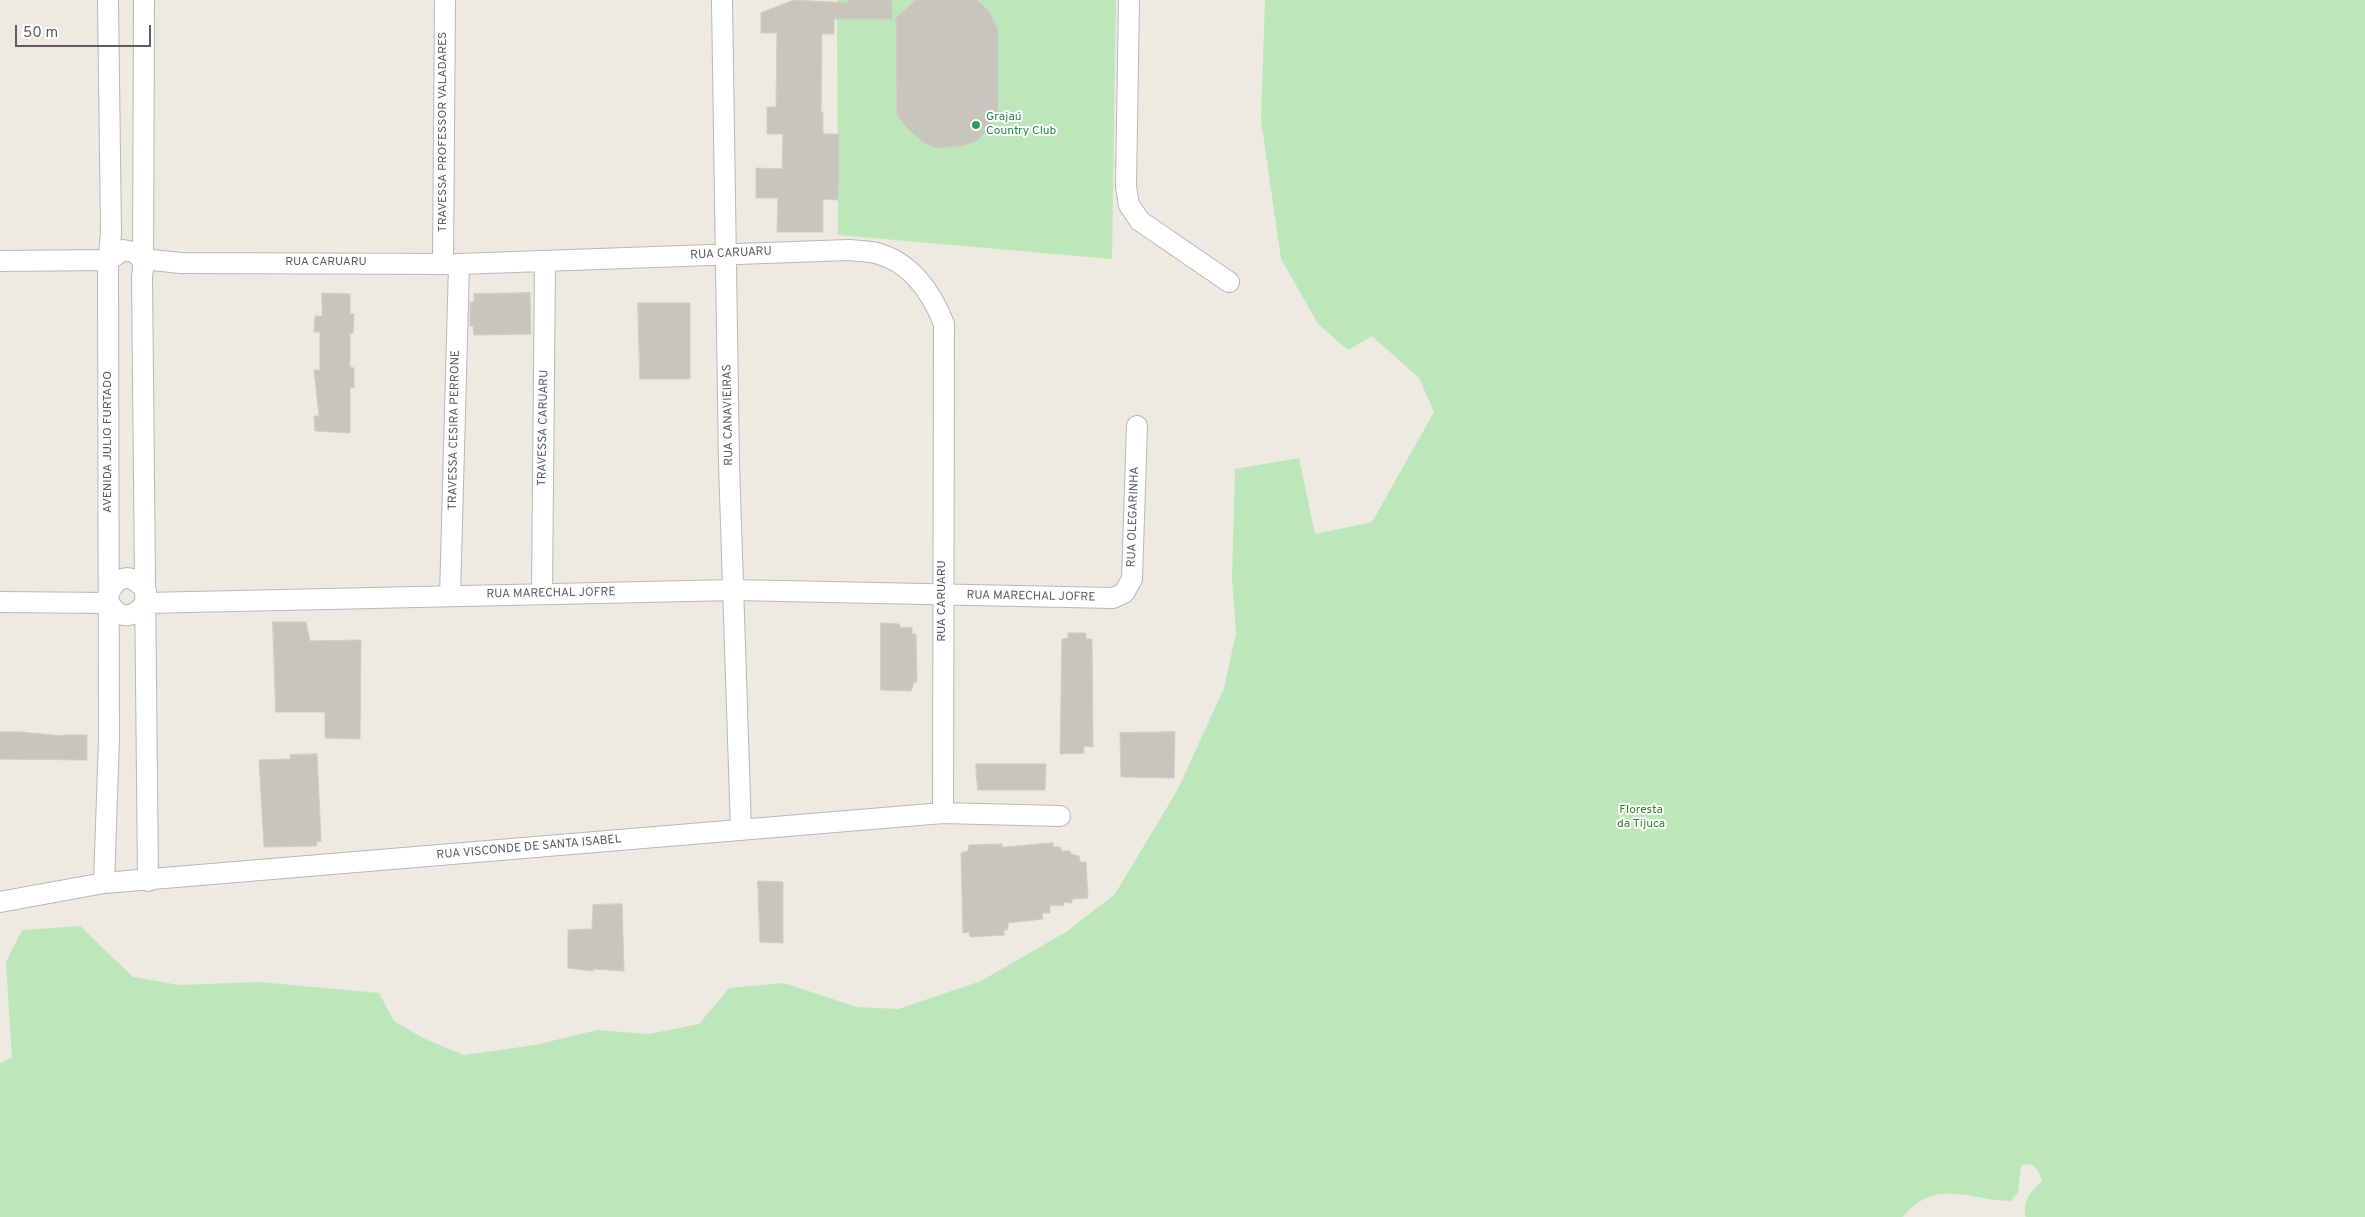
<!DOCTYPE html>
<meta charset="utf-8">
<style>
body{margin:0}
#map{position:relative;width:2365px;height:1217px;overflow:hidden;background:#eeeae1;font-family:Overpass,sans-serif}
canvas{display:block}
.scale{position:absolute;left:15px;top:25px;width:136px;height:22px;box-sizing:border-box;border:2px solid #5a5e63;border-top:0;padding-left:6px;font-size:15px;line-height:18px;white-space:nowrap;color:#5a5e63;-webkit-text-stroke:4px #fff;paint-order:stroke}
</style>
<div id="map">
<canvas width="2365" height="1217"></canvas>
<div class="scale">50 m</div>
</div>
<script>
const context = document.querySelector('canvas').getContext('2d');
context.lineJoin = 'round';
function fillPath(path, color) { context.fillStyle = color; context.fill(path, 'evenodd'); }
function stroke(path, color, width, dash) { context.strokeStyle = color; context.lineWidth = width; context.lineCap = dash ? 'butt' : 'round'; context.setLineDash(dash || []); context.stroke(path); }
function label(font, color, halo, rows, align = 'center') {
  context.font = font + ' Overpass,sans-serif'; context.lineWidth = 4; context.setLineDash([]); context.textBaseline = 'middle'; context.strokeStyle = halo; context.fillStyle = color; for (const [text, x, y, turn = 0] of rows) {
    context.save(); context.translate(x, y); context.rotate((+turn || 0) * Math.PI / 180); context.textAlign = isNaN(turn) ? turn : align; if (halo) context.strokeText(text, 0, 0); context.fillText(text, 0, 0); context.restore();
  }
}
fillPath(new Path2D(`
 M 837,0 L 1116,0 L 1112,259 L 838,235 Z
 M 1265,0 L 2365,0 L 2365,1217 L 2026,1217 C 2022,1200 2030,1193 2042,1181 C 2039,1169 2034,1162 2021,1165 L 2018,1192 L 2011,1201 C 1971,1201 1935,1177 1903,1217 L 0,1217 L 0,1063 L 12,1058 L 6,962 L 22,930 L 80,926 L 133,977 L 179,985 L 259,982 L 379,993 L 394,1021 L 423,1038 L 464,1055 L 535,1045 L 597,1030 L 649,1034 L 699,1024 L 729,988 L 784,983 L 857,1007 L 898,1009 L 981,981 L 1066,932 L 1115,894 L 1178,789 L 1224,688 L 1236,633 L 1232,579 L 1235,469 L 1299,458 L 1315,534 L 1372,522 L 1434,412 L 1419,378 L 1372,336 L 1348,350 L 1318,324 L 1281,259 L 1261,120 Z`), '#bde7bb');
const building = new Path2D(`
 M 794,0 L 848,3 L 848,0 L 892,0 L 892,19 L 834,19 L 834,34 L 822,34 L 821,112 L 823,112 L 823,134 L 839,134 L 838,200 L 823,199 L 823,232 L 777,232 L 778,198 L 756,198 L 756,168 L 782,169 L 783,134 L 767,134 L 767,107 L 776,107 L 777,33 L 761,33 L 761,13 Z
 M 916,0 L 977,0 L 988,10 L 998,29 L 998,111 L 986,132 L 976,141 L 962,146 L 936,148 L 924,143 L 905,126 L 897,114 L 896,18 Z
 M 322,293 L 350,294 L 350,314 L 354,314 L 353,333 L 350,334 L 350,367 L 354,368 L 354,388 L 350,387 L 350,433 L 315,431 L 314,416 L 319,416 L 314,370 L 320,370 L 320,332 L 314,332 L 315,316 L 322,316 Z
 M 530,293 L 531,334 L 474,335 L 473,326 L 470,326 L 470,302 L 474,302 L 474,294 Z
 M 638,303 L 690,303 L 690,379 L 640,379 Z
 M 273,622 L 306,622 L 310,641 L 361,640 L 360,739 L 325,738 L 325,712 L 276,712 Z
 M 881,623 L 899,624 L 901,628 L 912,627 L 912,634 L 916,634 L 917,682 L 914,682 L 911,691 L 881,690 Z
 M 1068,633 L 1086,633 L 1086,639 L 1092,639 L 1093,747 L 1084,746 L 1084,753 L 1060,754 L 1062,639 L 1068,638 Z
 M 0,732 L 21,732 L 63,736 L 63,735 L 87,735 L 87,760 L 0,759 Z
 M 1175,732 L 1174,778 L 1121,777 L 1120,733 Z
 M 317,754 L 321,841 L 317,842 L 316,846 L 264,847 L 259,760 L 291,759 L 290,755 Z
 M 976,764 L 1046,764 L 1045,790 L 978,790 Z
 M 1053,843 L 1053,847 L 1060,847 L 1062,851 L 1070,851 L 1071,854 L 1079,856 L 1080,862 L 1086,862 L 1088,898 L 1072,899 L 1072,903 L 1063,902 L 1064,906 L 1050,905 L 1050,913 L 1042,913 L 1043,919 L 1008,923 L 1008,929 L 1003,931 L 1005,935 L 970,937 L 969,932 L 963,933 L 961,853 L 968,851 L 969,845 L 1002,844 L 1002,847 Z
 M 758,881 L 783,882 L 783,943 L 760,942 Z
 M 622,904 L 624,971 L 593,969 L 593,971 L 568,968 L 568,930 L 592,929 L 593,905 Z`);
fillPath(building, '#c8c5be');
stroke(building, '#d3ccbf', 1);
const minor = new Path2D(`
 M 144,0 L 143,269 L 142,277 L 148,881
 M 722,0 L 729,463 L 741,830
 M 1129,0 L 1126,187 L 1129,205 L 1140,221 L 1229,282
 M 0,261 L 109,260 L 123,250 L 134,252 L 142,259 L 181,263 L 459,264 L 849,250 C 858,251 868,251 876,253 C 911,262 932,293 944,324 L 943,813
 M 443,264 L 445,0
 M 109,593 C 119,573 132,574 146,591
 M 542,593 L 545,262
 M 450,596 L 459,264
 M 0,602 L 109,603 C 121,621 133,618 146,603 L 734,590 L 1113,598 L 1124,593 L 1132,579 L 1137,426
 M 104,883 L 109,739 L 108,266 L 111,233 L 108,0
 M 0,902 L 104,883 L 943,813 L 1060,816`);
stroke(minor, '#b4b8bd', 22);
stroke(minor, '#fff', 20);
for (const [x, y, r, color] of [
 [976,125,5,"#2e9e5b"]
]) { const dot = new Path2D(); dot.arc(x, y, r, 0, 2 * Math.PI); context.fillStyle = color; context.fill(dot); stroke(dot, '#fff', 2); }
label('12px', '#27864d', '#fff', [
 ["Grajaú",986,118],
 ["Country Club",986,132]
], 'left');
label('12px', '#5a5e63', '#fff', [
 ["TRAVESSA PROFESSOR VALADARES",444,132,-90],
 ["RUA CARUARU",731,254,-3],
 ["RUA CARUARU",326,263],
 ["RUA CANAVIEIRAS",729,415,-91],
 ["TRAVESSA CARUARU",544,428,-89],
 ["TRAVESSA CESIRA PERRONE",455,430,-89],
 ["AVENIDA JULIO FURTADO",109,442,-90],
 ["RUA OLEGARINHA",1134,517,-88],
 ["RUA MARECHAL JOFRE",551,594,-1],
 ["RUA MARECHAL JOFRE",1031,597,1],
 ["RUA CARUARU",943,601,-90],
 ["RUA VISCONDE DE SANTA ISABEL",529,848,-5]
]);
label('12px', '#2f8530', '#fff', [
 ["Floresta",1641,811],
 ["da Tijuca",1641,825]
]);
</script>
